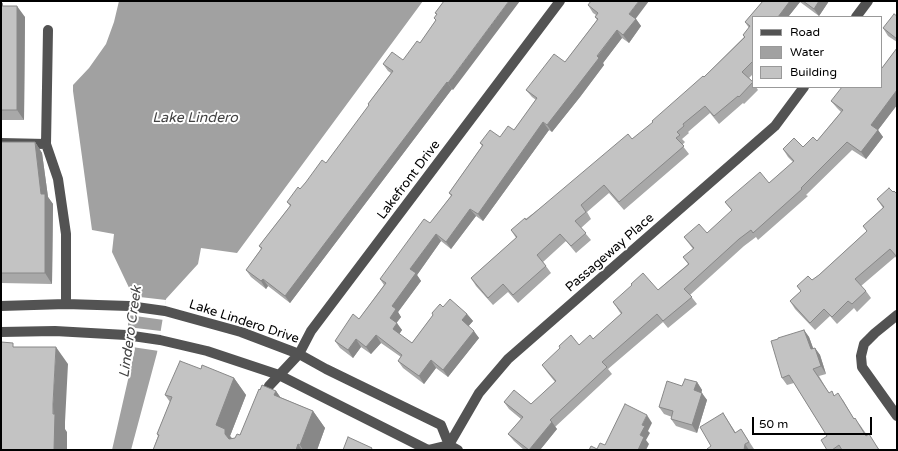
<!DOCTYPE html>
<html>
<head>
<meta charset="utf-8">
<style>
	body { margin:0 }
	#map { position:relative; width:898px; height:451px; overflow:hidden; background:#fff; font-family:"Varela Round",sans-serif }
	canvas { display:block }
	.frame { position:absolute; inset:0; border:2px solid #000; pointer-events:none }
	.legend { position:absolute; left:752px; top:16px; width:130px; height:72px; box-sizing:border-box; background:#fff; border:1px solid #999; margin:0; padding:5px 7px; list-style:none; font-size:12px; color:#000 }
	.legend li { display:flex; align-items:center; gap:8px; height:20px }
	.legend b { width:20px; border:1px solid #999 }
	.scale { position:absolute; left:752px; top:417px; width:120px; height:18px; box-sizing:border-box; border:2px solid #000; border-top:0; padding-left:5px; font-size:12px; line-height:14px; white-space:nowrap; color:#000; -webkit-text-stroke:3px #fff; paint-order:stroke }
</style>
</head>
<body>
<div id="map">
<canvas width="898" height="451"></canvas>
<div class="frame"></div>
<ul class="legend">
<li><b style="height:5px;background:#535353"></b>Road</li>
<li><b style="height:11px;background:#a1a1a1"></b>Water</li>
<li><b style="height:11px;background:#c3c3c3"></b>Building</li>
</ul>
<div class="scale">50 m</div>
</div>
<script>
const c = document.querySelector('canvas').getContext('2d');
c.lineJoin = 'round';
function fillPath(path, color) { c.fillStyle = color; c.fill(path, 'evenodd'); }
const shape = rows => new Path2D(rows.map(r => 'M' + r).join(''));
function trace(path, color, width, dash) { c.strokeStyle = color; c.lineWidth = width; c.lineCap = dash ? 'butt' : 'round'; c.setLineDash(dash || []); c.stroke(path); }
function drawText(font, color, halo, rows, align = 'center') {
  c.font = font + ' "Varela Round",sans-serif'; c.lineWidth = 4; c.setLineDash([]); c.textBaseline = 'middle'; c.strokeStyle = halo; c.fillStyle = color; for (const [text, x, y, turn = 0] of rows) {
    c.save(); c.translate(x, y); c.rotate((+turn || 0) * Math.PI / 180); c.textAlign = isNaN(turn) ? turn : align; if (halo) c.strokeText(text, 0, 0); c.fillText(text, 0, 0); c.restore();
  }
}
const water = shape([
	[119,1,423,1,237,253,201,248,198,264,166,299,157,353,131,450,112,450,135,349,128,325,132,294,112,252,114,234,92,230,73,91,73,85,89,68,106,44,114,22]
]);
const pier = shape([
	[131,296,166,300,164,320,128,315],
	[127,327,161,331,159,351,132,347]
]);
const minor = shape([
	[856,17,868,1],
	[48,30,46,144,58,179,66,234,66,304],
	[1,143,46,144],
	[1,306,66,304,129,306,165,311,241,332,299,354,326,369,441,425,449,445,458,450],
	[897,315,875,333,864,344,861,356,862,367,897,416],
	[1,332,55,331,126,335,160,340,207,351,279,375,428,450,449,445],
	[263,400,269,386,299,354,311,331,560,1],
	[446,450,479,393,508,359,775,126,804,87]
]);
const wall = shape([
	[1,1,3,4,3,6,25,17,24,120,1,120],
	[444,1,453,90,452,89,290,303,268,286,266,289,251,277,246,270,261,249,259,246,290,206,287,202,326,163,369,106,368,104,391,73,388,71,383,64,403,60,420,43,436,20,434,18,437,15,435,13],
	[763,1,829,1,819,16,800,2,788,17,753,17,753,74,749,78,753,82,753,87,756,87,758,90,744,104,743,103,719,124,710,113,688,132,689,133,682,139,685,142,682,145,689,154,624,210,609,193,587,212,591,219,581,228,591,240,576,253,566,241,543,262,551,273,518,303,508,292,493,305,476,286,471,278,516,238,511,230,632,139,653,123,704,77,744,37,743,35,749,28,745,22],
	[588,5,636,19,641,26,629,43,622,38,603,63,604,65,580,97,552,132,549,130,483,221,476,216,451,249,441,241,417,275,421,281,398,312,401,317,396,323,402,330,399,334,412,343,433,315,432,313,443,307,467,314,473,321,468,326,479,338,448,377,436,368,424,384,403,368,398,361,401,357,381,343,371,354,361,347,353,358,340,348,335,341,359,319,384,285,380,279,430,223,451,196,449,193,482,146,480,143,500,137,514,130,536,100,532,97,526,90,565,62,597,20,595,17,596,15,593,13],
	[897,16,897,42,888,36,883,28],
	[897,48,897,105,878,130,883,137,866,159,852,150,806,195,808,196,758,240,756,237,744,246,690,295,697,304,668,328,663,322,608,369,612,374,555,427,557,429,540,450,524,450,514,441,508,434,521,419,509,409,504,402,531,404,555,382,547,372,542,365,579,345,593,339,621,314,613,302,658,290,688,264,683,257,693,249,684,237,707,233,732,211,725,202,769,183,793,162,788,157,783,149,803,147,817,141,841,112,837,108,831,101,882,68],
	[1,142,35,142,42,153,48,197,53,204,52,284,1,283],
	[893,192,896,193,897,192,897,258,895,257,861,286,866,291,871,298,857,312,854,308,837,324,830,316,815,330,795,309,790,301,801,291,797,286,812,280,819,275,867,231,863,226,883,208,877,199],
	[804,330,809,337,813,348,815,348,820,355,826,374,819,376,829,393,843,400,854,419,860,425,867,435,880,450,827,450,827,436,794,383,787,385,782,378],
	[201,369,234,378,246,395,230,436,232,438,235,438,240,435,260,390,276,391,280,397,313,411,325,428,317,450,153,450,158,436,157,434,170,402,165,395],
	[697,382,702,390,701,393,707,400,697,433,676,426,671,419,672,417,664,414,659,407,682,386],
	[723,413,736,433,741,429,754,449,753,450,708,450,711,446]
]);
const shadedWall = shape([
	[1,1,3,4,3,16,1,13],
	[509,1,520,1,453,90,448,83],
	[639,1,649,1,634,21,629,14],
	[790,1,799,1,800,2,788,17,778,17],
	[819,1,829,1,819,16,814,9],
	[17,6,25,17,24,120,17,110],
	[636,19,641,26,629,43,623,35],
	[617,30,622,38,603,63,604,65,580,97,552,132,547,125],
	[447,82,452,89,290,303,285,296],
	[897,90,897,105,878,130,883,137,866,159,861,152,871,125],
	[543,122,549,130,483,221,478,214],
	[35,142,42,153,48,197,53,204,52,284,45,273,41,194],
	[470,209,476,216,451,249,446,242],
	[436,234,441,241,417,275,421,281,398,312,401,317,395,325,390,318,392,306,410,269],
	[263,279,268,286,266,289,261,281],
	[467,314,473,321,467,328,462,320],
	[397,323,402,330,398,336,393,329],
	[804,330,809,337,816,356,811,349],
	[474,331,479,338,448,377,443,370],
	[376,335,381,343,371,354,366,347],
	[356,339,361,347,353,358,348,350],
	[56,347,68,364,65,422,65,429,67,432,67,450,54,450,53,404],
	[815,348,820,355,826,374,821,366],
	[431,360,436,368,424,384,419,376],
	[234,378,246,395,230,436,237,446,237,450,216,425],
	[697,382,702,390,700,398,694,390],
	[276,391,288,408,274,395],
	[702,393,707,400,697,433,692,425],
	[313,411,325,428,317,450,303,450,300,445],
	[647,415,652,423,648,431,650,433,646,440,649,444,646,450,638,450,642,425],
	[552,422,557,429,540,450,529,450],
	[298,444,302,450,296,450],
	[745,444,749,450,744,450]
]);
const building = shape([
	[444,1,509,1,448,83,447,82,285,296,263,279,261,281,246,270,262,248,259,246,291,205,287,202,298,187,300,189,306,182,322,160,326,163,369,105,368,104,393,71,383,64,392,52,403,60,417,41,420,43,436,20,434,18,437,14,435,13,444,1],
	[591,1,639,1,629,14,636,19,623,35,617,30,597,56,599,58,575,89,547,125,543,122,478,214,470,209,446,242,436,234,410,269,416,273,392,306,396,309,390,318,397,323,393,329,412,343,433,315,432,313,440,304,443,307,450,299,467,314,462,320,474,331,443,370,431,360,419,376,398,361,402,355,376,335,366,347,356,339,348,350,335,341,353,314,359,319,386,283,380,279,424,219,430,223,452,195,449,193,483,145,480,143,490,130,500,137,508,126,514,130,537,98,526,90,554,54,565,62,598,19,595,17,598,13,588,5,591,1],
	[763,1,790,1,778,17,753,17,753,61,742,72,753,82,739,97,738,96,714,116,705,106,683,124,684,126,677,132,680,135,676,138,684,146,619,202,604,185,581,205,586,212,575,221,586,233,571,246,560,234,537,255,546,266,513,295,503,284,488,298,471,278,517,237,511,230,525,218,526,220,628,134,632,139,653,122,652,121,694,84,703,76,704,77,745,37,743,35,750,26,745,22,763,1],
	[803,1,819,1,814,9,803,1],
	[1,6,17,6,17,110,1,110,1,6],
	[894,14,897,16,897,39,883,28,894,14],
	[897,48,897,90,871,125,878,130,861,152,847,142,801,188,802,189,753,233,751,230,739,239,684,289,692,297,663,321,657,314,602,362,607,367,550,420,552,422,529,450,508,434,523,417,504,402,514,390,531,404,556,381,542,365,560,348,559,346,571,335,579,345,590,335,593,339,622,313,613,302,632,285,631,284,643,273,658,290,689,264,683,257,694,248,684,237,699,224,707,233,732,210,725,202,760,172,769,183,794,161,783,149,794,138,803,147,813,137,817,141,843,110,831,101,842,87,881,87,881,67,882,68,897,48],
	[1,142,35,142,41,194,45,194,45,273,1,273,1,142],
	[889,188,893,192,894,191,896,193,897,192,897,257,890,249,855,279,866,291,852,304,848,301,832,317,824,309,810,323,790,301,801,291,797,286,808,276,812,280,819,275,867,231,863,226,884,207,877,199,889,188],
	[804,330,811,349,815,348,821,366,813,369,829,393,832,391,834,396,838,393,854,419,855,418,866,436,869,434,879,450,842,450,839,445,832,450,827,450,821,440,827,436,789,375,782,378,771,341,778,339,778,338,804,330],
	[1,342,13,343,13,347,56,347,53,404,53,414,55,414,54,450,1,450,1,342],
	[180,361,201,369,202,365,234,378,216,425,225,429,225,434,229,439,235,438,237,434,240,435,259,389,260,390,262,385,276,391,274,395,313,411,300,445,298,444,296,450,153,450,159,435,157,434,172,397,165,395,180,361],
	[685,379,697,382,694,390,702,393,692,425,671,419,673,411,659,407,667,381,682,386,685,379],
	[625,404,647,415,642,425,645,426,640,435,644,437,638,450,589,450,591,446,597,449,600,443,605,445,625,404],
	[723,413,735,433,741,429,749,442,745,444,744,450,708,450,707,449,711,446,700,427,723,413],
	[348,437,372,448,371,450,343,450,348,437]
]);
const streetNames = [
	["Lakefront Drive",409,180,-53],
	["Passageway Place",610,253,-41],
	["Lake Lindero Drive",244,322,18]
];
const waterNames = [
	["Lake Lindero",195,118],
	["Lindero Creek",131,332,-82]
];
fillPath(water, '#a1a1a1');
fillPath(pier, '#fff');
trace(minor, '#535353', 10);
fillPath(wall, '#a8a8a8');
fillPath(shadedWall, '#888');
fillPath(building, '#c3c3c3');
trace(building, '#888', 1);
drawText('13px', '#000', '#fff', streetNames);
drawText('italic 14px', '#424242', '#fff', waterNames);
</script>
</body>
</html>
